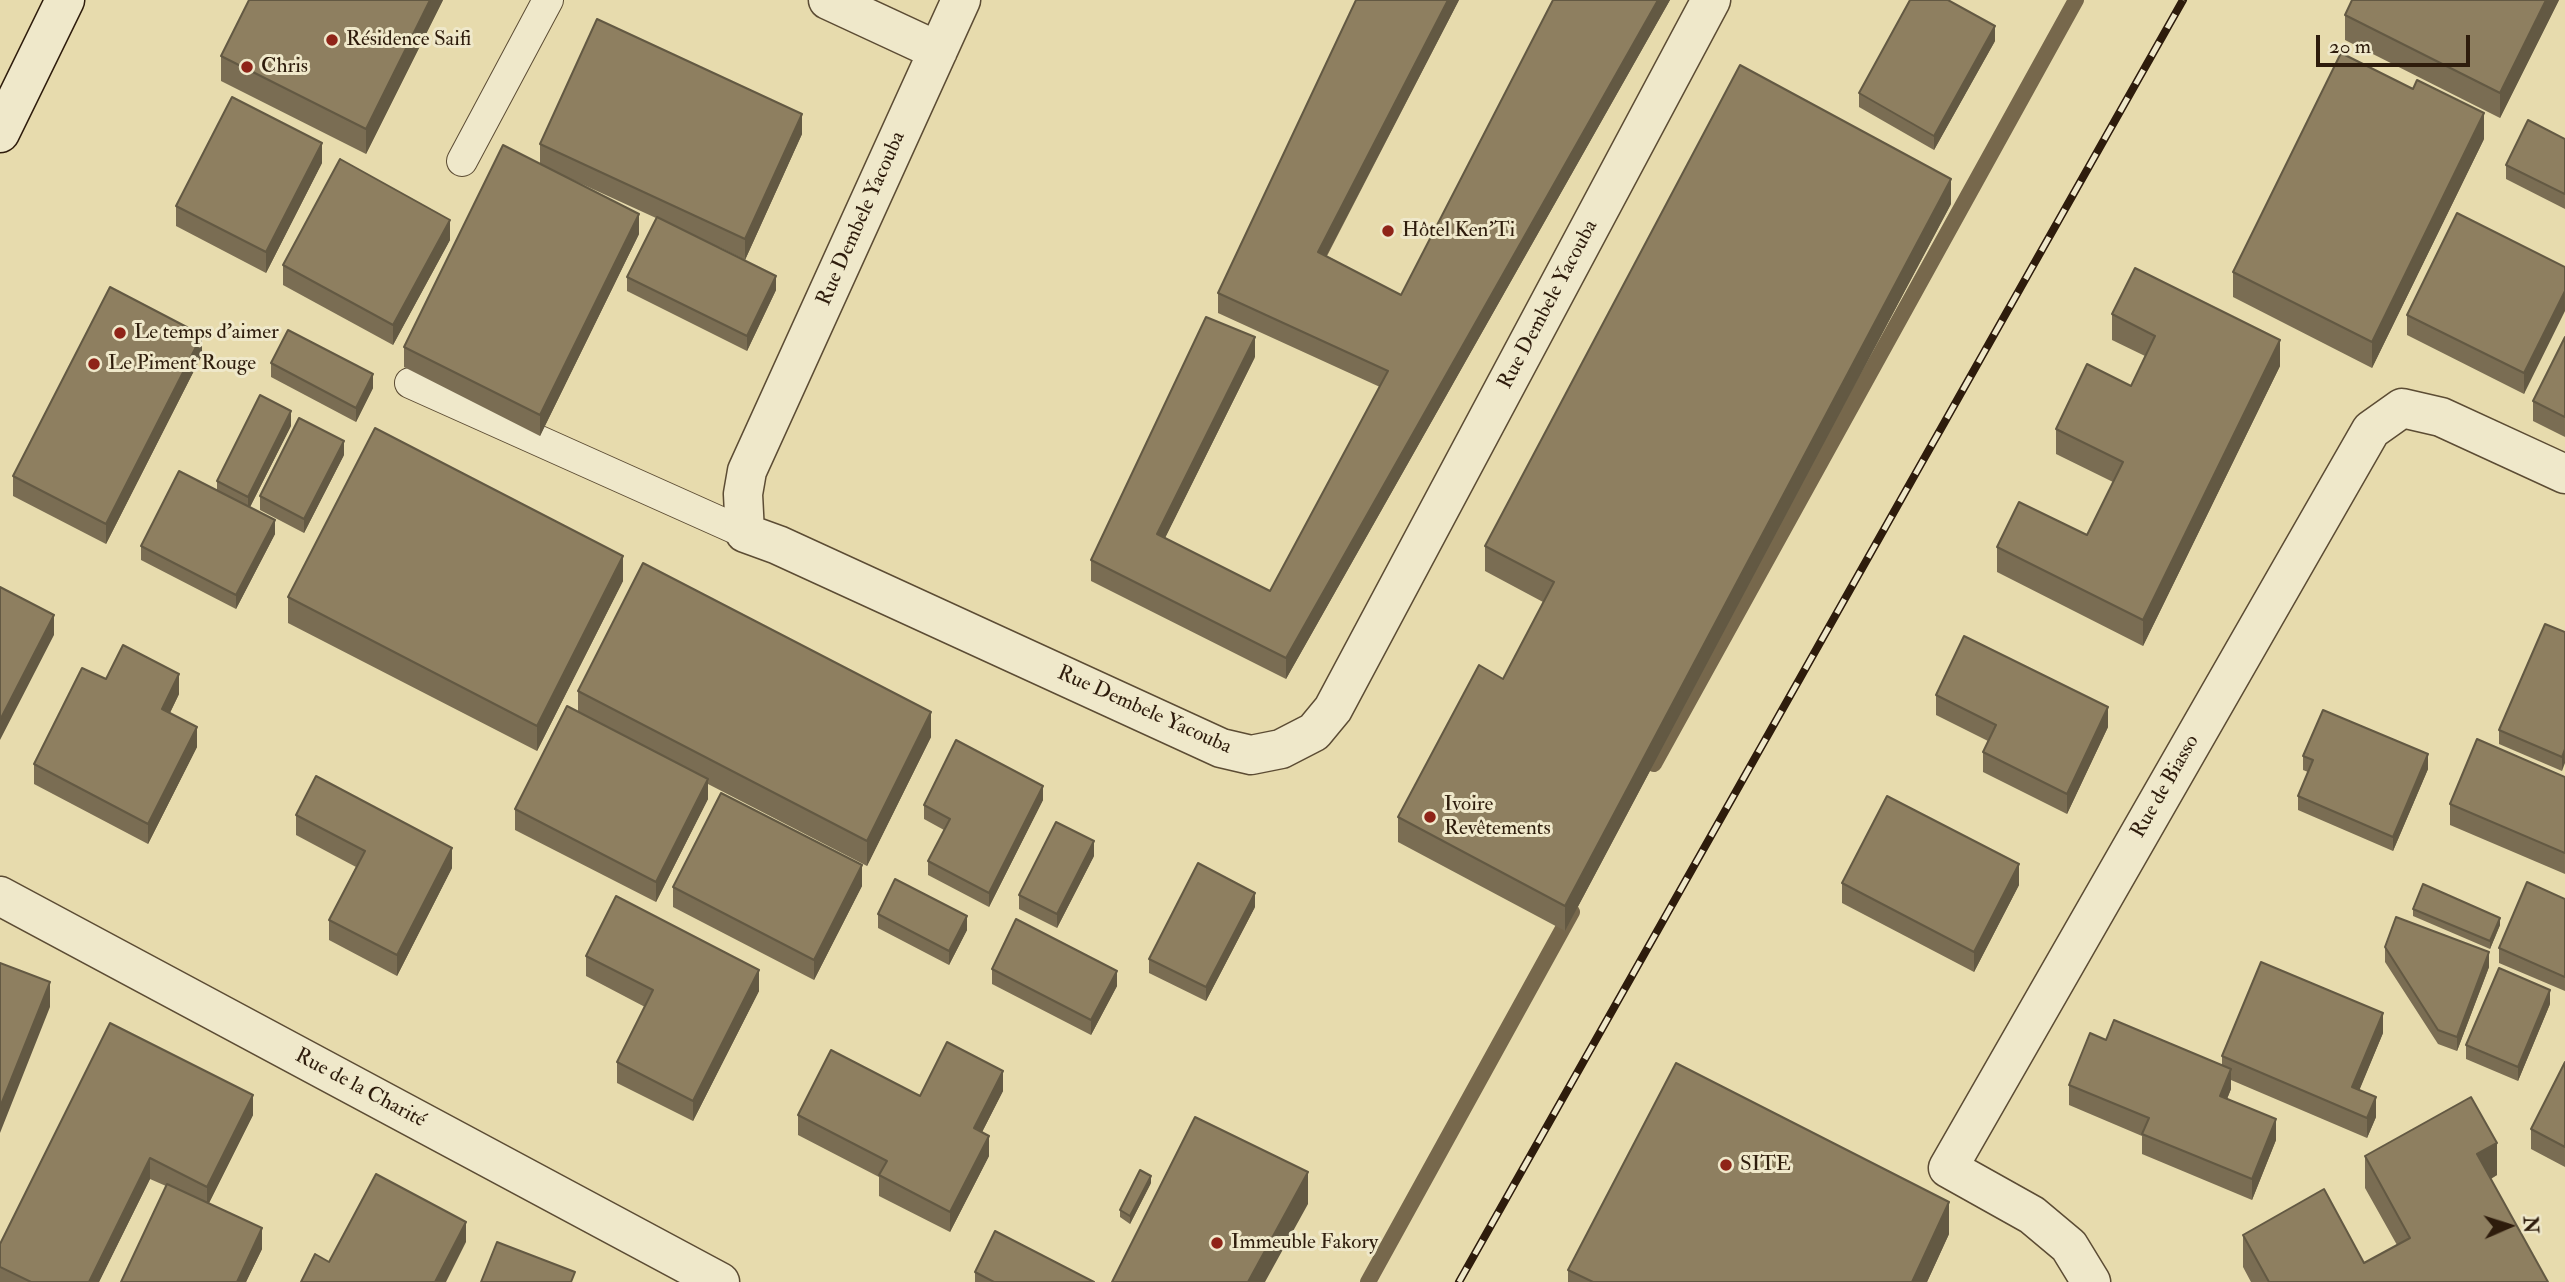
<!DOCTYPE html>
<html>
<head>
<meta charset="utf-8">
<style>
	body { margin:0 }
	#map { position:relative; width:2565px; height:1282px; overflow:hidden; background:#e7dbad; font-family:"IM FELL Double Pica",serif }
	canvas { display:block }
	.north { position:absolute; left:2474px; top:1191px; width:70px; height:70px; -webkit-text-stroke:5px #efe8ca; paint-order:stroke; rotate:87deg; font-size:19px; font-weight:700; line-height:28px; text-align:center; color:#2e1c0c }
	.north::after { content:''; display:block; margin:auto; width:24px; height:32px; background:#2e1c0c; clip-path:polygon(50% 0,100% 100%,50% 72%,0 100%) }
	.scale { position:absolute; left:2316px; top:35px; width:154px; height:32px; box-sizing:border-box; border:4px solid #2e1c0c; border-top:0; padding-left:9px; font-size:21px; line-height:24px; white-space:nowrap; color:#2e1c0c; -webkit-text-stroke:5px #efe8ca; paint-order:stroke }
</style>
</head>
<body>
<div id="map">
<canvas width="2565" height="1282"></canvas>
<div class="north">N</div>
<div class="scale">20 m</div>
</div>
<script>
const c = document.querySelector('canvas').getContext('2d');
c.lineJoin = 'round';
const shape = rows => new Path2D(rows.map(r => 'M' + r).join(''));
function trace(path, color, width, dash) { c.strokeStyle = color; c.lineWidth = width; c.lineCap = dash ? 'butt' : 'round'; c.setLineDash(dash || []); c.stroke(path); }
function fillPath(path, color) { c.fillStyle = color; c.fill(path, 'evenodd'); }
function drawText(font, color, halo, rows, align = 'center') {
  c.font = font + ' "IM FELL Double Pica",serif'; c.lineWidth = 6; c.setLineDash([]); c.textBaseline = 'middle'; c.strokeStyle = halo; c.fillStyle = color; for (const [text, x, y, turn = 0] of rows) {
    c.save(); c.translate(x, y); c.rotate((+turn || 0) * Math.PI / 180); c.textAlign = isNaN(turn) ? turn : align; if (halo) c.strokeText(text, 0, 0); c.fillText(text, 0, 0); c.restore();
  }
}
const stream = shape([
	[1654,764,2076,0],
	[1368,1282,1572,912]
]);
const lane = shape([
	[462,161,548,0],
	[410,383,745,533]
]);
const street = shape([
	[828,0,938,51],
	[961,0,747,471,743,494,745,533,778,545,1221,748,1251,755,1281,749,1314,732,1333,709,1711,0],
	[0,896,720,1282],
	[2091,1282,2069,1246,2032,1215,1948,1168,2371,430,2402,408,2441,417,2565,474]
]);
const secondary = shape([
	[0,133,65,0]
]);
const rail = shape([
	[1459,1282,2183,0]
]);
const wall = shape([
	[443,0,366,154,221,81,221,56],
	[1356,0,1459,0,1327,256,1401,295,1553,0,1670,0,1286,679,1091,581,1091,560,1255,357,1165,538,1270,591,1380,387,1218,313,1218,293],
	[2559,0,2500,118,2345,40,2345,15],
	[1995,41,1934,150,1859,107,1859,93],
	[802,134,745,260,719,247,776,290,747,351,627,291,627,277,656,218,549,169,639,234,540,436,404,367,404,347,540,164,540,144],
	[2484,139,2372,368,2233,297,2233,272],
	[2565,139,2565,209,2506,179,2506,165],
	[322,163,266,273,176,226,176,206],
	[1951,204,1565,931,1398,842,1398,817,1503,679,1543,602,1485,571,1485,546],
	[450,240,393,345,283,285,283,265],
	[2565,267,2524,394,2407,335,2407,315],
	[2112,314,2280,366,2143,646,1997,572,1997,547,2087,535,2113,482,2056,454,2056,429,2131,386,2145,356,2112,340],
	[2565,337,2565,437,2533,421,2533,401],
	[202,355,106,544,13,496,13,476],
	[271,363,373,388,356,422,271,377],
	[291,426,250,507,275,534,236,609,141,560,141,546,217,490,217,481],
	[344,455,304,533,260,510,260,496],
	[623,581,537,751,288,623,288,597],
	[2565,632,2562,771,2499,744,2499,730],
	[106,679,179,694,170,713,197,747,148,844,34,784,34,764],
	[578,691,931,737,867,866,708,784,708,799,656,902,515,830,515,809,578,712],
	[1936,695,2108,727,2067,814,1983,772,1983,752,1988,741,1936,715],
	[2303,756,2428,769,2393,851,2298,810,2298,796,2308,772,2303,770],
	[2565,777,2565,874,2450,825,2450,804],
	[1043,800,989,907,928,875,928,861,944,830,924,819,924,805],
	[296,815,452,868,397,976,329,940,329,920,356,867,296,835],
	[1094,856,1057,928,1019,909,1019,895],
	[1842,883,2019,885,1974,972,1842,903],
	[862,886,814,980,673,907,673,887],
	[2565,899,2565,991,2499,963,2499,948],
	[1255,907,1206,1001,1149,973,1149,959],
	[2413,909,2500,925,2490,949,2413,916],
	[878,914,967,930,949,965,878,928],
	[2385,947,2489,967,2457,1051,2438,1044,2385,962],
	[586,956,759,991,693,1121,617,1083,617,1062,645,1007,586,976],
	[992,969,1117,986,1091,1035,992,984],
	[2550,1004,2518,1081,2466,1059,2466,1045],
	[110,1023,253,1115,209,1203,262,1249,246,1282,121,1282,166,1186,150,1179,99,1282,0,1282,0,1244],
	[2383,1033,2359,1090,2376,1117,2367,1138,2231,1080,2231,1089,2227,1099,2276,1140,2252,1200,2142,1154,2142,1136,2069,1105,2069,1085,2106,1040,2222,1065,2222,1056],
	[2565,1062,2565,1167,2531,1149,2531,1129],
	[1003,1091,982,1132,989,1156,950,1232,879,1196,879,1177,798,1135,798,1115,920,1096],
	[2365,1156,2497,1175,2491,1179,2548,1282,2251,1282,2243,1267,2243,1235,2364,1263,2397,1245,2365,1188],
	[1151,1183,1130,1224,1120,1217,1120,1210],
	[1949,1234,1927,1282,1568,1282,1568,1270],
	[975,1272,1094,1282,975,1282]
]);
const shadedWall = shape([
	[430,0,443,0,366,154,366,129],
	[1448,0,1459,0,1318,272,1318,252],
	[1658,0,1670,0,1286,679,1286,658],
	[2546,0,2559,0,2500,118,2500,93],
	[1995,26,1995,41,1934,150,1934,136],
	[2484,113,2484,139,2372,368,2372,342],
	[802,114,802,134,745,260,745,239],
	[322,143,322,163,266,273,266,252],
	[1951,179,1951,204,1565,931,1565,906],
	[639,214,639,234,540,436,540,415],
	[450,220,450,240,393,345,393,325],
	[776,276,776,290,747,351,747,336],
	[2565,291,2565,311,2524,394,2524,373],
	[202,335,202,355,106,544,106,524],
	[1255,337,1255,357,1157,554,1157,534],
	[2280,340,2280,366,2143,646,2143,620],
	[373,374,373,388,356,422,356,408],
	[291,411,291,426,248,511,248,497],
	[344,441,344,455,304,533,304,519],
	[275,520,275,534,236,609,236,595],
	[623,556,623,581,537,751,537,726],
	[54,615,54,635,0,740,0,720],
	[179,674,179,694,162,729,162,709],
	[2108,707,2108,727,2067,814,2067,794],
	[931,712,931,737,867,866,867,841],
	[197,727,197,747,148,844,148,824],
	[2565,749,2565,763,2562,771,2562,757],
	[2428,754,2428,769,2393,851,2393,837],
	[708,779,708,799,656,902,656,882],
	[1043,786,1043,800,989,907,989,893],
	[1094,841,1094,856,1057,928,1057,914],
	[452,848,452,868,397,976,397,955],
	[2019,864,2019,885,1974,972,1974,952],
	[862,865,862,886,814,980,814,960],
	[1255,893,1255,907,1206,1001,1206,987],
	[967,916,967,930,949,965,949,951],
	[2500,918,2500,925,2490,949,2490,941],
	[2489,952,2489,967,2457,1051,2457,1037],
	[759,970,759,991,693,1121,693,1101],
	[1117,971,1117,986,1091,1035,1091,1020],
	[50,982,50,1007,0,1133,0,1107],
	[2550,990,2550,1004,2518,1081,2518,1067],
	[2383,1013,2383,1033,2352,1108,2352,1087],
	[2231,1069,2231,1089,2220,1116,2220,1096],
	[1003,1071,1003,1091,974,1148,974,1128],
	[253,1095,253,1115,207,1207,207,1187],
	[2376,1097,2376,1117,2367,1138,2367,1118],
	[2276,1119,2276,1140,2252,1200,2252,1179],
	[989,1136,989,1156,950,1232,950,1212],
	[2497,1143,2497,1175,2477,1186,2477,1154],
	[150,1158,150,1179,99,1282,89,1282],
	[1308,1172,1308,1204,1265,1282,1248,1282],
	[1151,1176,1151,1183,1130,1224,1130,1216],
	[1949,1202,1949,1234,1927,1282,1912,1282],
	[466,1222,466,1242,446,1282,435,1282],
	[262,1228,262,1249,246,1282,237,1282]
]);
const building = shape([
	[249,0,430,0,366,129,221,56,249,0],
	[1356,0,1448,0,1318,252,1401,295,1553,0,1658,0,1286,658,1091,560,1206,317,1255,337,1157,534,1270,591,1388,371,1218,293,1356,0],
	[1910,0,1948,0,1995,26,1934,136,1859,93,1910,0],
	[2352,0,2546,0,2500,93,2345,15,2352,0],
	[597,19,802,114,745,239,540,144,597,19],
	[2341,53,2413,89,2417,80,2484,113,2372,342,2233,272,2341,53],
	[1740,65,1951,179,1565,906,1398,817,1479,665,1503,679,1554,582,1485,546,1740,65],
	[232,97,322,143,266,252,176,206,232,97],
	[2528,120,2565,139,2565,194,2506,165,2528,120],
	[503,145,639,214,540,415,404,347,503,145],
	[340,159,450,220,393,325,283,265,340,159],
	[2457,213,2565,267,2565,291,2524,373,2407,315,2457,213],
	[657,217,776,276,747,336,627,277,657,217],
	[2135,268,2280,340,2143,620,1997,547,2019,502,2087,535,2123,462,2056,429,2087,364,2131,386,2155,336,2112,314,2135,268],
	[110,287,202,335,106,524,13,476,110,287],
	[288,330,373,374,356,408,271,363,288,330],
	[2565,337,2565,417,2533,401,2565,337],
	[260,395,291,411,248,497,217,481,260,395],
	[299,418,344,441,304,519,260,496,299,418],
	[375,428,623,556,537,726,288,597,375,428],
	[179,471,275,520,236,595,141,546,179,471],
	[643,563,931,712,867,841,578,691,643,563],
	[0,587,54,615,0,720,0,587],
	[2545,624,2565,632,2565,749,2562,757,2499,730,2545,624],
	[1964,636,2108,707,2067,794,1983,752,1996,725,1936,695,1964,636],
	[123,645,179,674,162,709,197,727,148,824,34,764,82,668,106,679,123,645],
	[567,706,708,779,656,882,515,809,567,706],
	[2323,710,2428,754,2393,837,2298,796,2313,760,2303,756,2323,710],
	[2477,739,2565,777,2565,853,2450,804,2477,739],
	[956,740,1043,786,989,893,928,861,950,819,924,805,956,740],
	[316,776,452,848,397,955,329,920,365,851,296,815,316,776],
	[721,793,862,865,814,960,673,887,721,793],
	[1887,796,2019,864,1974,952,1842,883,1887,796],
	[1056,822,1094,841,1057,914,1019,895,1056,822],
	[1198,863,1255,893,1206,987,1149,959,1198,863],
	[895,879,967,916,949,951,878,914,895,879],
	[2527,882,2565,899,2565,977,2499,948,2527,882],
	[2423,884,2500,918,2490,941,2413,909,2423,884],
	[616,896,759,970,693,1101,617,1062,653,990,586,956,616,896],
	[2396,917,2489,952,2457,1037,2438,1030,2385,947,2396,917],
	[1016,919,1117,971,1091,1020,992,969,1016,919],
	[2261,962,2383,1013,2352,1087,2376,1097,2367,1118,2222,1056,2261,962],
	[0,963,50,982,0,1107,0,963],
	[2499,968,2550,990,2518,1067,2466,1045,2499,968],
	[2114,1020,2231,1069,2220,1096,2276,1119,2252,1179,2142,1134,2149,1118,2069,1085,2090,1033,2106,1040,2114,1020],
	[110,1023,253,1095,207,1187,150,1158,89,1282,31,1282,0,1267,0,1244,110,1023],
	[947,1042,1003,1071,974,1128,989,1136,950,1212,879,1175,887,1161,798,1115,831,1050,920,1096,947,1042],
	[2565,1062,2565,1147,2531,1129,2565,1062],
	[1676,1063,1949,1202,1912,1282,1593,1282,1568,1270,1676,1063],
	[2471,1097,2497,1143,2477,1154,2548,1282,2269,1282,2243,1235,2324,1189,2364,1263,2410,1238,2365,1156,2471,1097],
	[1195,1117,1308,1172,1248,1282,1112,1282,1195,1117],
	[1140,1170,1151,1176,1130,1216,1120,1210,1140,1170],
	[376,1174,466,1222,435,1282,301,1282,315,1254,329,1262,376,1174],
	[167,1184,262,1228,237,1282,121,1282,167,1184],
	[995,1231,1094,1282,994,1282,975,1272,995,1231],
	[497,1242,575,1272,571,1282,481,1282,497,1242]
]);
const markers = [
	[332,40,7,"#8f2418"],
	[247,67,7,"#8f2418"],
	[1388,231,7,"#8f2418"],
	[120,333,7,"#8f2418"],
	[94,364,7,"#8f2418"],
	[1430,817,7,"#8f2418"],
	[1726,1165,7,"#8f2418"],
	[1217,1243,7,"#8f2418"]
];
const poiNames = [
	["Résidence Saifi",346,40],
	["Chris",261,67],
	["Hôtel Ken'Ti",1402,231],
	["Le temps d'aimer",134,333],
	["Le Piment Rouge",108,364],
	["Ivoire",1444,805],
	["Revêtements",1444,829],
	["SITE",1740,1165],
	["Immeuble Fakory",1231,1243]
];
const streetNames = [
	["Rue Dembele Yacouba",862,219,-66],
	["Rue Dembele Yacouba",1549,305,-62],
	["Rue Dembele Yacouba",1144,711,24],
	["Rue de Biasso",2166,787,-60],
	["Rue de la Charité",360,1089,28]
];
trace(stream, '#77684c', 16);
trace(lane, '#5c4c34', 32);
trace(street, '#5c4c34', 41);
trace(secondary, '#2e1c0c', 41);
trace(lane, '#efe8ca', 30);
trace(street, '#efe8ca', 38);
trace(secondary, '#efe8ca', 38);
trace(rail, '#2e1c0c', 8);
trace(rail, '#efe8ca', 5, [16]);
fillPath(wall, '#7a6d53');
fillPath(shadedWall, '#635943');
fillPath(building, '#8e7f60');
trace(building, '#635943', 2);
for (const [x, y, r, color] of markers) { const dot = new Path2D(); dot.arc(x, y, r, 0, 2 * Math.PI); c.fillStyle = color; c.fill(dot); trace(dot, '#efe8ca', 2.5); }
drawText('21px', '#2e1c0c', '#efe8ca', poiNames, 'left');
drawText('21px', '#2e1c0c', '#efe8ca', streetNames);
</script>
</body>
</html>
